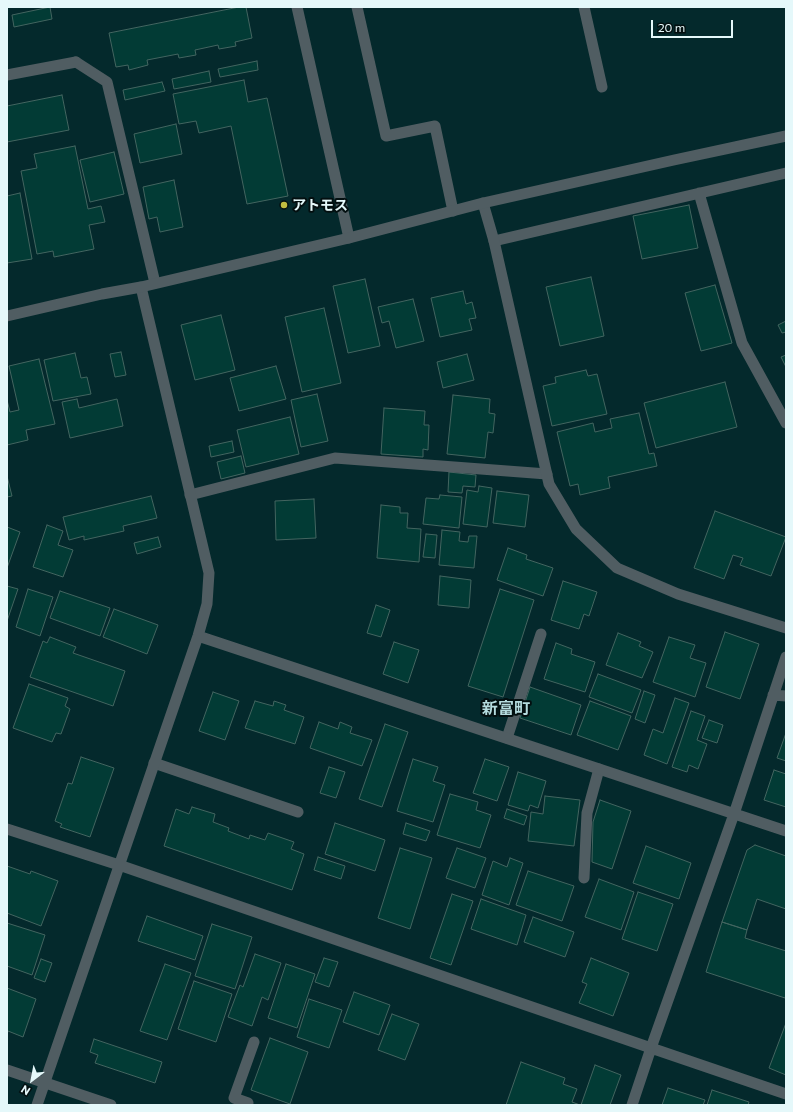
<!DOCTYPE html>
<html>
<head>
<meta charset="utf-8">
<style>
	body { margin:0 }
	#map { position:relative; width:793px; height:1112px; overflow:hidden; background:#04292c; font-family:Commissioner,sans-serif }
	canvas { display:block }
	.frame { position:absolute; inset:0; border:8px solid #e5f8fa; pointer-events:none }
	.north { position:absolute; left:12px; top:1060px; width:40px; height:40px; -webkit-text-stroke:3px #030f10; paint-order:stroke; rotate:212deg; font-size:11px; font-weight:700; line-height:16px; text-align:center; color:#e5f8fa }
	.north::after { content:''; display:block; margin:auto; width:14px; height:18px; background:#e5f8fa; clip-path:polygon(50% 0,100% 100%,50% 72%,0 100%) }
	.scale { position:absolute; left:651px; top:20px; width:82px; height:18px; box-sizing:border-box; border:2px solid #e5f8fa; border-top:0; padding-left:5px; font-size:12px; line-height:14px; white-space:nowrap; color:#e5f8fa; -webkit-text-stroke:3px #030f10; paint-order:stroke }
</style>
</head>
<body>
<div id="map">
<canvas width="793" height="1112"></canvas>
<div class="frame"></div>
<div class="north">N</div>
<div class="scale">20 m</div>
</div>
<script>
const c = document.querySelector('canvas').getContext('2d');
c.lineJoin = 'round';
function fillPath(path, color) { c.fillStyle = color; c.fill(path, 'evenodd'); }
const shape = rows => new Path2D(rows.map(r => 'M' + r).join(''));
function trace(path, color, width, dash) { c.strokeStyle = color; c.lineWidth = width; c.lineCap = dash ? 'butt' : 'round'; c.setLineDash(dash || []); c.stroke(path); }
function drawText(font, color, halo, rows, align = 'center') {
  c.font = font + ' Commissioner,"Noto Sans JP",sans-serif'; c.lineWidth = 4; c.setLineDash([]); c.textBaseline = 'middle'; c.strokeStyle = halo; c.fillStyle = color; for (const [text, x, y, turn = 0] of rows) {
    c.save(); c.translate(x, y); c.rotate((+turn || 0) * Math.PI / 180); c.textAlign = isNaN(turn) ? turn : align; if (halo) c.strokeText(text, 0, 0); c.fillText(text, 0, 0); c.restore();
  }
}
const building = shape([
	[50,7,52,19,14,27,12,15,50,7],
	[239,7,246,7,252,38,235,42,236,46,219,49,218,45,195,50,196,55,179,58,178,54,147,60,148,65,129,70,128,65,116,67,109,33,239,7],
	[257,61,258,70,220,77,218,69,257,61],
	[209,71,211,82,174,89,172,79,209,71],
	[244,80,248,102,267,98,288,196,247,204,231,126,199,133,196,121,179,124,173,94,244,80],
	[162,82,165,91,125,100,123,90,162,82],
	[62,95,69,130,7,142,7,106,62,95],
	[176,124,182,154,140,163,134,134,176,124],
	[75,146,88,209,101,206,105,222,89,225,94,249,54,257,53,251,37,254,21,171,37,168,34,154,75,146],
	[114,152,124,194,90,202,80,160,114,152],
	[174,180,183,227,160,232,157,217,149,219,143,187,174,180],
	[20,193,32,259,7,263,7,196,20,193],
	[689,205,698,248,642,259,633,216,689,205],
	[591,277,604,336,560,346,546,287,591,277],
	[365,279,380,346,348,353,333,286,365,279],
	[715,285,732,343,701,351,685,293,715,285],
	[463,291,466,304,472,302,476,318,469,319,472,330,440,337,431,298,463,291],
	[413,299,424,341,396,348,389,321,382,323,378,307,413,299],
	[324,308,341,383,302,392,285,317,324,308],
	[221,315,235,370,195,380,181,325,221,315],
	[786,321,786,332,782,333,778,325,786,321],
	[121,352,126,375,115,377,110,354,121,352],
	[75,353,81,378,87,377,91,394,53,401,44,360,75,353],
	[467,354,474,380,443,388,437,362,467,354],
	[786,355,786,367,781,357,786,355],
	[39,359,55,424,26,430,28,440,7,445,7,400,10,412,19,410,9,366,39,359],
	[276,366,286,399,239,411,230,378,276,366],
	[586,370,588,376,597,374,607,414,552,426,543,386,556,383,555,377,586,370],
	[725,382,737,427,656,448,644,403,725,382],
	[317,394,328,441,301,447,291,400,317,394],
	[453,395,490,399,489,413,495,414,493,433,488,432,485,458,447,454,453,395],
	[77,399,79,408,117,399,123,426,70,438,62,402,77,399],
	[384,408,425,411,424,425,429,425,428,450,423,449,423,457,381,454,384,408],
	[639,413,649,454,654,453,657,466,608,477,610,488,580,495,578,484,570,486,557,432,593,423,595,432,612,428,610,419,639,413],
	[290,417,299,454,246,467,237,430,290,417],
	[232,441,234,452,211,457,209,446,232,441],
	[241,456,245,473,221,479,217,462,241,456],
	[449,472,476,475,475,487,463,486,462,493,448,492,449,472],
	[7,476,12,496,7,497,7,476],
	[479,486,492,488,487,527,463,524,467,490,478,492,479,486],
	[497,491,529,495,525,527,493,523,497,491],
	[440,495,462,497,459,528,423,524,426,498,439,499,440,495],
	[151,496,157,518,123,526,124,531,84,540,84,536,69,540,63,517,151,496],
	[314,499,316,538,276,540,275,501,314,499],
	[381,505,400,507,400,513,408,513,407,528,421,529,419,562,377,558,381,505],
	[715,511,786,537,771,576,740,565,743,558,733,555,724,579,694,568,715,511],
	[47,525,63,531,58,545,73,550,63,577,33,567,47,525],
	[7,527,20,532,7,568,7,527],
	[442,530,460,532,459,541,468,542,469,536,477,536,474,568,439,565,442,530],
	[426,534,437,535,435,558,423,557,426,534],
	[158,537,161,547,137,554,134,543,158,537],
	[508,548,527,555,526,559,553,568,543,596,497,580,508,548],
	[440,576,471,580,469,608,438,605,440,576],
	[563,581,597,592,589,616,584,614,579,629,551,620,563,581],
	[7,586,18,589,7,621,7,586],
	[28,589,53,597,40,636,16,627,28,589],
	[500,589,534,600,503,697,468,686,500,589],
	[60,591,110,608,100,636,50,618,60,591],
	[376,605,390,610,381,637,367,633,376,605],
	[114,609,158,625,147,654,103,637,114,609],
	[725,632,759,644,740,699,706,687,725,632],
	[618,633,641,642,639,646,653,652,642,678,606,665,618,633],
	[50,637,76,647,73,653,125,671,113,706,30,677,43,641,47,643,50,637],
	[669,637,695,645,690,658,706,663,695,697,653,682,669,637],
	[394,642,419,650,408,683,383,674,394,642],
	[556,643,572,649,571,654,595,662,585,692,544,679,556,643],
	[598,674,641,690,632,713,589,697,598,674],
	[29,684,68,698,65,706,70,709,61,734,56,733,52,742,13,728,29,684],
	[530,687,581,705,571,735,520,718,530,687],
	[644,691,655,695,645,723,635,719,644,691],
	[213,692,239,701,225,740,199,731,213,692],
	[675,698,689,703,667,764,644,755,653,729,663,733,675,698],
	[255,701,273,706,274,701,286,705,284,710,304,717,295,744,245,728,255,701],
	[590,701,631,716,618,750,577,735,590,701],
	[691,711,705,716,697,740,707,744,698,769,689,765,687,772,672,767,691,711],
	[709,720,723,725,717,743,702,738,709,720],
	[319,722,338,729,340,722,352,727,350,733,372,740,362,766,310,748,319,722],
	[385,724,408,732,382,807,359,799,385,724],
	[786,733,786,761,777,758,786,733],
	[81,757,114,768,90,837,60,827,62,824,55,821,68,783,72,784,81,757],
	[413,759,438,767,433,781,445,785,433,822,397,811,413,759],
	[485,759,509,767,497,801,473,793,485,759],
	[329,767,345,772,336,798,320,793,329,767],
	[774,770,786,774,786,807,764,800,774,770],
	[518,772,546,781,538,808,530,805,528,811,508,805,518,772],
	[450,794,478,802,476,810,491,815,480,848,437,835,450,794],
	[545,796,580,800,574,846,528,841,531,812,543,814,545,796],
	[600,800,631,811,612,869,592,862,593,822,600,800],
	[192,807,215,814,213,822,229,828,228,831,249,839,250,835,265,840,268,833,294,842,291,849,304,854,292,890,164,846,176,809,189,814,192,807],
	[507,809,527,816,524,825,504,818,507,809],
	[335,823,385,840,375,871,325,854,335,823],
	[406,823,430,831,426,841,403,834,406,823],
	[755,845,786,856,786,909,757,899,747,930,722,922,747,850,755,845],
	[646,846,691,863,679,899,633,883,646,846],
	[400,848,432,858,410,929,378,918,400,848],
	[457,848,486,858,475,888,446,878,457,848],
	[318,857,345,866,341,879,314,870,318,857],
	[510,858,523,863,509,905,482,895,493,861,507,867,510,858],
	[7,866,30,874,31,871,58,881,41,926,7,913,7,866],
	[528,871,574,886,562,921,516,905,528,871],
	[599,879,634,892,621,930,585,917,599,879],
	[638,892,673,904,657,951,622,939,638,892],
	[452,894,473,901,451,965,430,958,452,894],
	[481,899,526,915,517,945,471,929,481,899],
	[147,916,203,936,195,960,138,941,147,916],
	[533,917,574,932,565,957,524,942,533,917],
	[722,922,747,930,745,938,786,951,786,995,785,998,706,972,722,922],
	[7,923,45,935,32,975,7,966,7,923],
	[212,924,252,937,235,989,195,976,212,924],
	[255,954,281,963,268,1000,262,997,252,1026,228,1017,240,985,243,987,255,954],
	[324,958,338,962,329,987,315,982,324,958],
	[591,958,629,973,613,1016,579,1003,587,984,582,982,591,958],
	[41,959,52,963,45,982,34,978,41,959],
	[165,964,191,973,167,1040,140,1031,165,964],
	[286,964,315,974,297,1028,268,1018,286,964],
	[194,981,232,994,216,1042,178,1029,194,981],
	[7,988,36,999,23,1037,8,1031,7,1035,7,988],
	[354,992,390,1005,379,1035,343,1022,354,992],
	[309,999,342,1010,329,1048,297,1037,309,999],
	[392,1014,419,1024,405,1060,378,1050,392,1014],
	[786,1023,786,1075,769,1068,786,1023],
	[270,1038,308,1052,290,1104,251,1090,270,1038],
	[94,1039,162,1062,155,1083,95,1063,98,1055,90,1052,94,1039],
	[521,1062,565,1078,563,1084,577,1089,572,1102,580,1105,506,1105,521,1062],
	[595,1065,621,1075,610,1105,581,1105,595,1065],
	[668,1088,705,1100,703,1105,662,1105,668,1088],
	[712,1090,749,1102,748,1105,707,1105,712,1090]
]);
const service = shape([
	[357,7,386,136,435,126,453,211],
	[584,7,602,87],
	[76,62,107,82,155,283],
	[699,193,742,343,786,423],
	[494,241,786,173],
	[190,495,335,458,547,474],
	[507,738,541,634],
	[154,763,298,812],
	[584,878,587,813,599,769],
	[247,1105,248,1103,234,1098,254,1042]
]);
const minor = shape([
	[297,7,349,238],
	[7,75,76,62],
	[483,203,494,241,549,484,576,529,617,568,678,594,786,628],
	[198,636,786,831],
	[773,695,786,696],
	[7,829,119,865,651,1048,786,1094],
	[7,1070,111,1105],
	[37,1105,198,636,207,604,209,573,141,287],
	[632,1105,651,1048,734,814,786,657]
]);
const tertiary = shape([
	[7,316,102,294,141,287,349,238,483,203,674,160,786,136]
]);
const markers = [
	[284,205,4,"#c1bd40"]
];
const poiNames = [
	["アトモス",292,205]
];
const quarterNames = [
	["新富町",506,709]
];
fillPath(building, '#023b35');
trace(building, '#436560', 1);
trace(service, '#505d62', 11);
trace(minor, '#505d62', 11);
trace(tertiary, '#505d62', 11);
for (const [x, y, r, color] of markers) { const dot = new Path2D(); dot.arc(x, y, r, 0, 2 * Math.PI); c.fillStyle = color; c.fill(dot); trace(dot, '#030f10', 1.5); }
drawText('bold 14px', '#e5f8fa', '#030f10', poiNames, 'left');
drawText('bold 16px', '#b5dbde', '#030f10', quarterNames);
</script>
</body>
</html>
